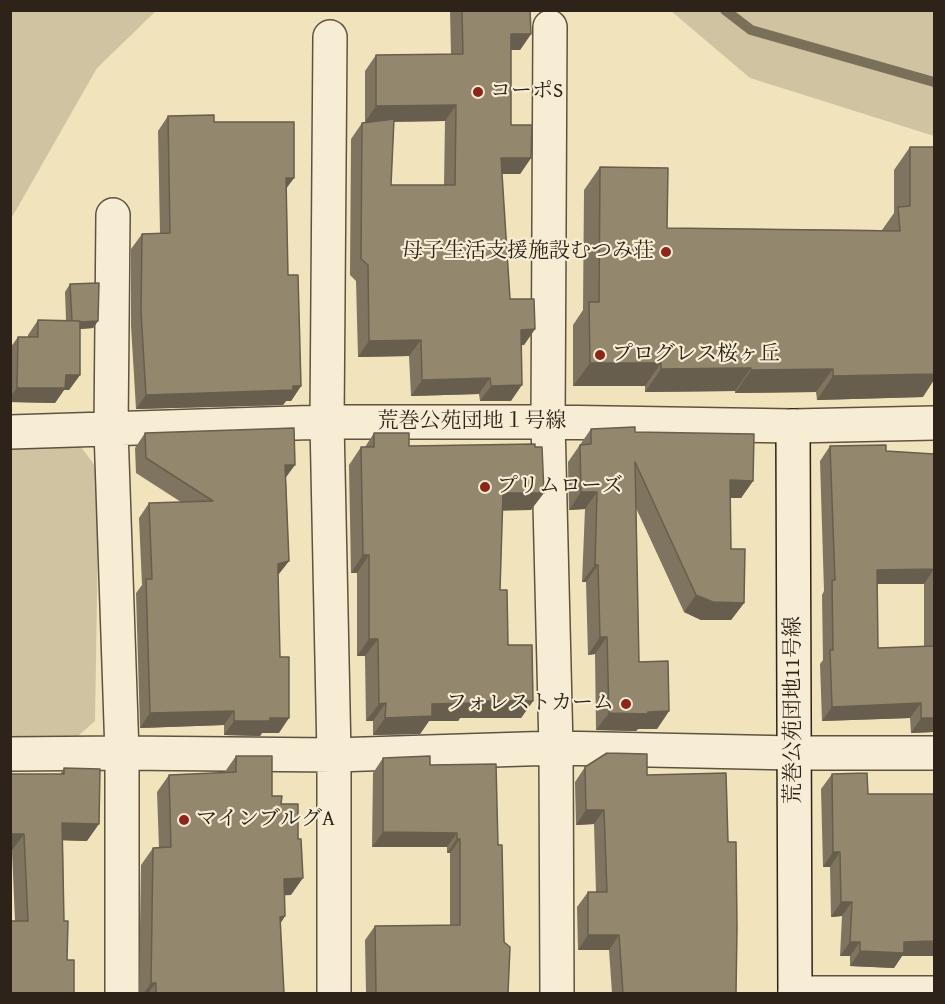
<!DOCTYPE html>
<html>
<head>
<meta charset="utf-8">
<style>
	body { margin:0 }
	#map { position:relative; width:945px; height:1004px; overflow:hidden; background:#f1e4bd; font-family:"Gentium Book Plus",serif }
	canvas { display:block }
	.frame { position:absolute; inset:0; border:12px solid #2d2318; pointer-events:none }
</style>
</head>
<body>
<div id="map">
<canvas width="945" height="1004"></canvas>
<div class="frame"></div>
</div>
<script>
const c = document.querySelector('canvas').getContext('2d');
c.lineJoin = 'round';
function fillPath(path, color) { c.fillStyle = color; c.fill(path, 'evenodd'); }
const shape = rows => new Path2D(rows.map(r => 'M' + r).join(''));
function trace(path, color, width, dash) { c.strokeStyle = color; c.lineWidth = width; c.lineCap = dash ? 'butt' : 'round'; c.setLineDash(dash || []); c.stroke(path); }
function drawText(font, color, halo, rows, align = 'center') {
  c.font = font + ' "Gentium Book Plus","Noto Serif JP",serif'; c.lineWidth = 4.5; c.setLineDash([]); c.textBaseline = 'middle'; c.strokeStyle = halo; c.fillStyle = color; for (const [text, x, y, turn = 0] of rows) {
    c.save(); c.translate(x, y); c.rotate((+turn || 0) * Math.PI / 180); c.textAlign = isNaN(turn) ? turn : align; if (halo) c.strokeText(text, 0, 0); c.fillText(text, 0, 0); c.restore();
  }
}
const green = shape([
	[11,10,156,11,97,68,11,219],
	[671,11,934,11,934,136,750,78],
	[78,443,99,471,95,721,77,737,11,740,10,446]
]);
const stream = shape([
	[725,10,751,30,934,82]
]);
const street = shape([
	[550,27,548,422,556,748,557,994],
	[330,37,327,422,334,755,334,994],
	[113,215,111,430,122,753,122,994],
	[10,432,327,422,548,422,793,426,934,423],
	[10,754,122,753,334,755,556,748,794,753,934,753],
	[795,993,934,993]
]);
const secondary = shape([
	[793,426,795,994]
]);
const wall = shape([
	[450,10,530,10,531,34,520,50,511,50,511,125,531,158,520,174,502,174,510,299,535,329,524,345,521,345,511,401,480,401,479,394,411,396,409,356,358,357,356,281,350,275,351,139,362,123,365,122,365,71,376,55,451,55],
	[445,121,444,185,391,185,394,122],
	[168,116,214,122,294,178,286,189,288,275,301,386,291,401,286,401,283,405,136,409,131,326,131,249,142,234,160,233,158,131],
	[910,147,923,397,817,400,816,392,735,393,735,391,645,392,645,386,573,386,573,325,583,310,584,190,600,167,667,228,882,230,894,213,894,170],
	[70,284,98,321,93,328,80,329,80,375,69,390,64,390,55,403,10,402,10,348,18,337,28,337,28,335,38,320,66,320,65,292],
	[591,429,635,432,753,481,741,498,731,498,731,549,744,603,731,620,701,620,684,612,636,508,639,662,669,711,657,729,638,729,636,731,596,730,595,654,588,655,586,582,582,582,585,509,569,510,568,462],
	[145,433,286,478,289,561,278,575,279,733,262,733,260,736,224,735,224,725,140,728,136,593,142,585,139,518,149,503,181,502,136,473,135,448],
	[374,433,409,446,531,510,502,510,500,590,508,645,533,701,521,718,460,718,458,721,429,721,420,734,373,735,373,721,366,721,365,656,357,656,357,573,351,573,349,465,361,447,365,447],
	[830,446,886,451,934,454,934,732,911,733,910,718,822,721,820,664,823,660,822,595,824,591,820,461],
	[877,584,924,584,924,646,878,648],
	[236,756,272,796,281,804,291,895,285,895,285,916,280,924,284,993,139,993,141,865,153,848,159,848,157,792,169,775,224,773],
	[383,758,430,765,498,845,508,993,366,993,365,940,375,926,450,925,450,853,447,853,447,847,372,847,373,773],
	[585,767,647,775,728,842,736,993,612,993,609,950,578,950,577,907,588,892,596,892,594,824,576,825,575,782],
	[64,768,87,841,63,840,64,921,67,960,15,921,12,851],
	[832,774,868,794,902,956,894,968,850,966,850,956,840,956,842,916,831,917,830,867,823,867,821,789]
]);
const shadedWall = shape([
	[511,34,531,34,520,50,500,50],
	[456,105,445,121,365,122,376,106],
	[501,158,531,158,520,174,490,174],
	[286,178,294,178,283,192],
	[98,321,93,328,67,330,72,322],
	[535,329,524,345,510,346,521,330],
	[421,340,409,356,358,357,369,341],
	[590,363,661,363,645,386,573,386],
	[751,368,735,391,645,392,661,369],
	[833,369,816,392,735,393,751,370],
	[934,374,934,380,923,397,817,400,833,376],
	[66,375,80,375,69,390,64,390,55,403,10,402,10,397,17,388],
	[490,378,479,394,411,396,422,380],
	[522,385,511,401,480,401,491,386],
	[301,386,291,401,286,401,283,405,136,409,146,395],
	[285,465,295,465,284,480],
	[730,480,753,481,741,498,718,498],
	[581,492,597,492,585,509,569,510],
	[503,493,544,493,531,510,491,511],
	[363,555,369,555,357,573,351,573],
	[289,561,278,575,268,578,278,564],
	[595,565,598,565,586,582,582,582],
	[934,569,924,584,866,584,877,570],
	[696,595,744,603,731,620,701,620,684,612],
	[600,637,607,637,595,654,588,655],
	[369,639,378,639,365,656,357,656],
	[470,701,533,701,521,718,460,718,458,721,429,721,420,734,373,735,385,718,432,704],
	[386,703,373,721,366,721,379,704],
	[921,703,910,718,822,721,832,707],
	[234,711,224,725,140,728,150,713],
	[669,711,657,729,638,729,636,731,596,730,609,713],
	[270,718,289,718,279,733,262,733,260,736,224,735,234,721],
	[921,718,934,718,934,732,911,733],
	[586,810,604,810,594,824,576,825],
	[62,823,99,824,87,841,50,840],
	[383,832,457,833,447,847,372,847],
	[10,834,24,834,12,851,10,851],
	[457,839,460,839,450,853,447,853],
	[833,852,840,852,830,867,823,867],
	[303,878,291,895,272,896,284,879],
	[841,902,852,902,842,916,831,917],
	[285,916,274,933,280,917],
	[588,935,619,935,609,950,578,950],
	[934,941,934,956,902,956,894,968,850,966,860,951,904,942],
	[850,942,860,942,850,956,840,956],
	[151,983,156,983,148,993,144,993]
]);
const building = shape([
	[462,10,530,10,531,34,511,34,511,125,532,125,531,158,501,158,510,299,534,299,535,329,521,330,522,385,491,386,490,378,422,380,421,340,369,341,368,265,361,259,362,123,394,119,391,185,455,185,456,105,376,106,376,55,463,54,462,10],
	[214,115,214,122,294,122,294,178,286,178,288,275,298,275,301,386,293,386,293,390,146,395,141,312,142,234,170,233,168,116,214,115],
	[910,147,934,147,934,374,833,376,833,369,751,370,751,368,661,369,661,363,590,363,589,302,599,302,600,167,668,168,667,228,900,231,898,207,910,206,910,147],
	[99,283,98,321,80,322,80,321,72,321,70,284,99,283],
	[38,320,80,321,80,375,66,375,65,388,17,388,18,337,38,337,38,320],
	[635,427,635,432,754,434,753,481,730,480,731,549,745,549,744,603,713,602,696,595,635,462,639,662,668,661,669,711,648,712,648,714,609,713,607,637,600,637,598,565,595,565,597,492,581,492,580,445,591,444,591,429,635,427],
	[294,428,295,465,285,465,289,561,278,564,278,571,280,657,289,657,289,718,270,718,270,721,234,721,234,711,150,713,146,579,152,579,149,503,213,501,146,458,145,433,294,428],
	[374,433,409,433,409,446,535,444,535,447,542,447,544,493,503,493,500,590,507,590,508,645,532,645,533,701,470,701,470,703,432,704,432,716,385,718,386,703,379,704,378,639,369,639,369,555,363,555,361,447,374,447,374,433],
	[886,445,886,451,934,454,934,718,921,718,921,703,832,707,830,650,833,650,832,580,835,580,830,446,886,445],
	[934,569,934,646,878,648,877,570,934,569],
	[607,753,647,754,647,775,726,773,728,842,736,842,737,928,736,993,623,993,619,935,588,935,588,892,607,892,604,810,586,810,585,767,607,753],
	[236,756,272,756,272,796,282,796,281,804,298,804,298,839,301,839,303,878,284,879,285,916,280,917,284,993,156,993,156,983,151,983,153,848,171,847,169,775,236,772,236,756],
	[430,756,430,765,496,764,498,845,502,845,504,942,510,947,508,993,376,993,375,926,460,925,460,839,457,839,457,833,383,832,383,758,430,756],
	[64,768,100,769,99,824,62,823,64,921,68,921,67,960,74,960,74,993,10,993,10,921,28,921,24,834,10,834,10,774,64,774,64,768],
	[867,773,868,794,934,794,934,941,904,942,904,953,860,951,860,942,850,942,852,902,841,902,840,852,833,852,832,774,867,773]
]);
const markers = [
	[478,92,6,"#8f2418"],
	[666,252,6,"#8f2418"],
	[600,355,6,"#8f2418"],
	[485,487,6,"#8f2418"],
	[626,704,6,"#8f2418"],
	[184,820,6,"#8f2418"]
];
const poiNames = [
	["コーポS",490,92],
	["母子生活支援施設むつみ荘",654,252,"right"],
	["プログレス桜ヶ丘",612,355],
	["プリムローズ",497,487],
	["フォレストカーム",614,704,"right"],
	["マインブルグA",196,820]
];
const streetNames = [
	["荒巻公苑団地１号線",472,422],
	["荒巻公苑団地11号線",794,710,-90]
];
fillPath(green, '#d0c3a1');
trace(stream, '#7a6f59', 10);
trace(street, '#5e5341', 36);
trace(secondary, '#2d2318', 36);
trace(street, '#f6edd4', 33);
trace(secondary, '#f6edd4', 33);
fillPath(wall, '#7e745f');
fillPath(shadedWall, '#675e4d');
fillPath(building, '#93876e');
trace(building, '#675e4d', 1.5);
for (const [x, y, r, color] of markers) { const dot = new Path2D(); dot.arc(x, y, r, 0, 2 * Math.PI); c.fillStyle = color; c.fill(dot); trace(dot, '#f6edd4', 2); }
drawText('21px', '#2d2318', '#f6edd4', poiNames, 'left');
drawText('21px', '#2d2318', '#f6edd4', streetNames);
</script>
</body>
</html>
